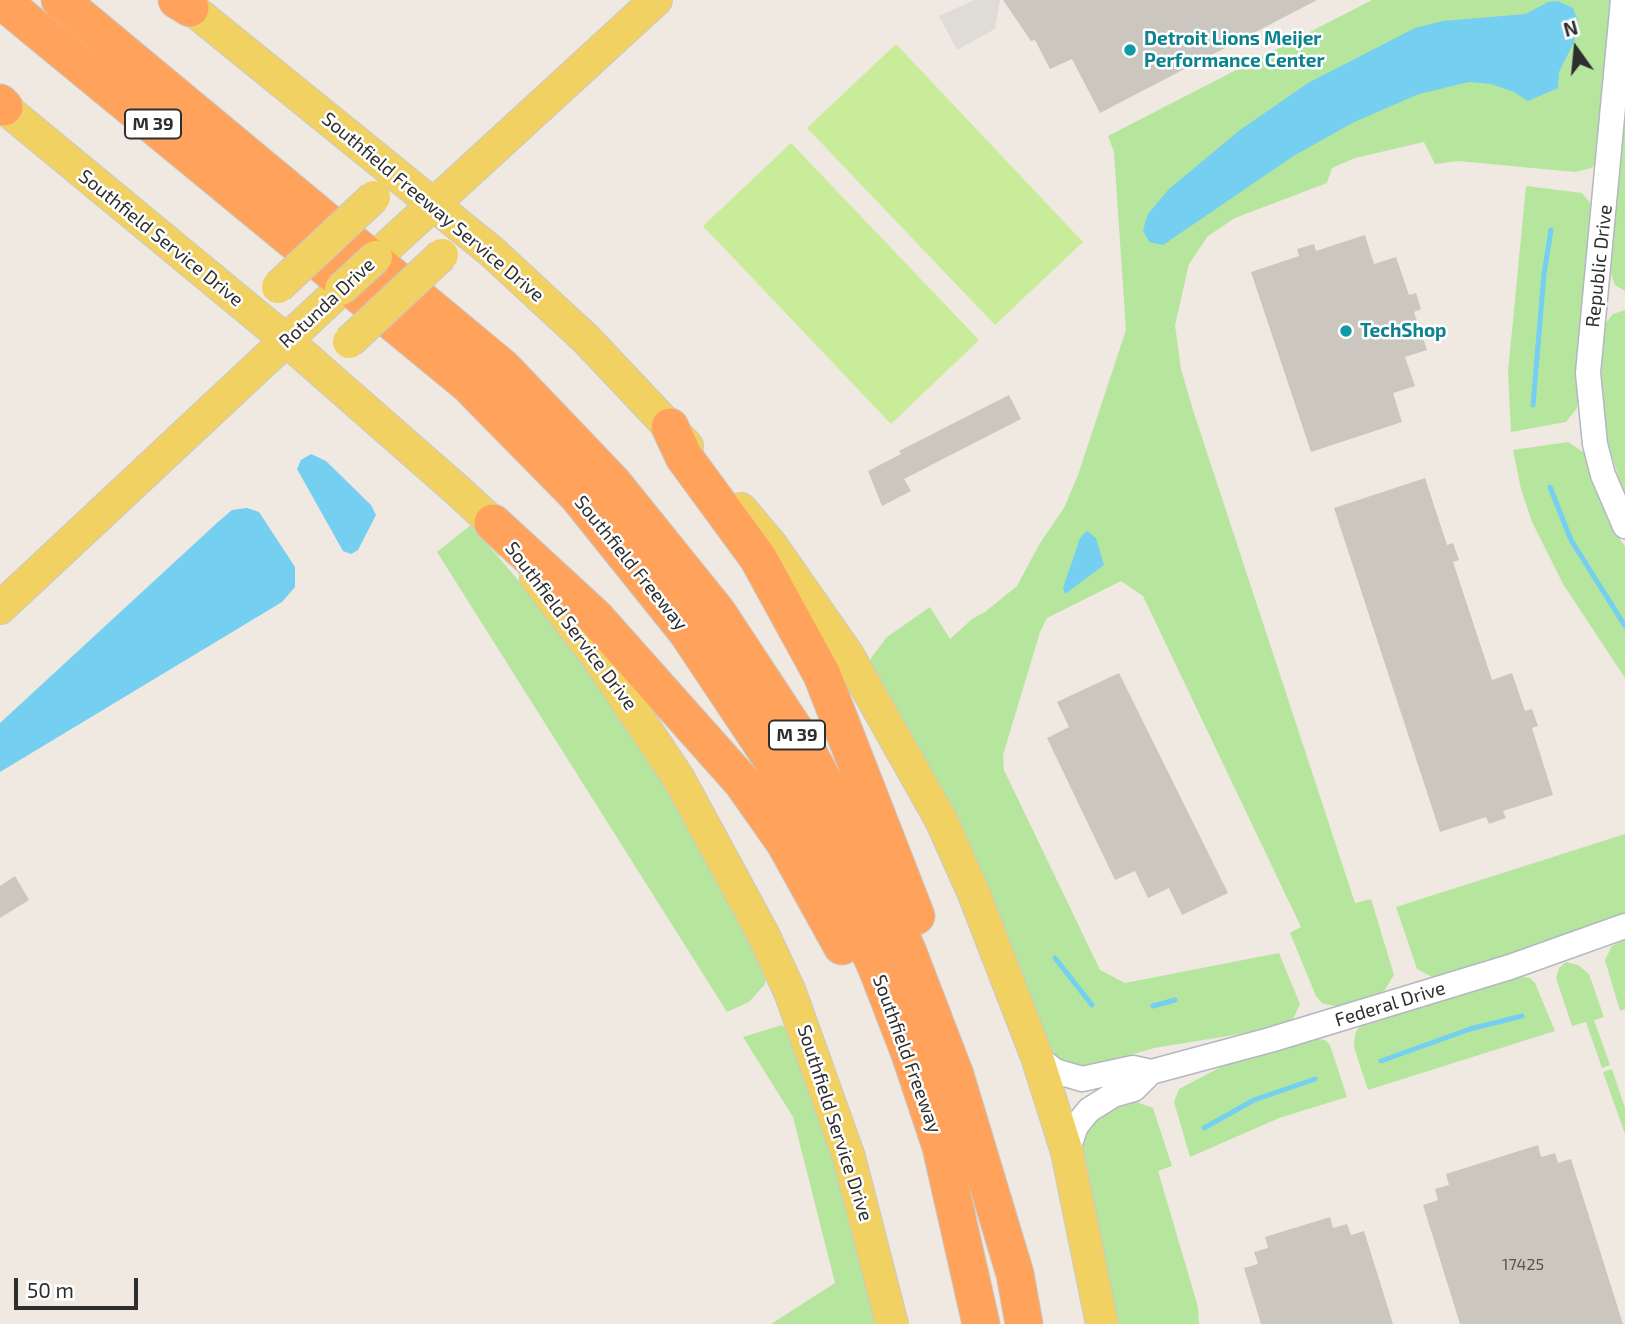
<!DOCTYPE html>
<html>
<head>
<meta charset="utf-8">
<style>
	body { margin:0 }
	#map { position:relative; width:1625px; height:1324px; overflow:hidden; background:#efe9e1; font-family:"Exo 2",sans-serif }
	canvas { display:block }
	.north { position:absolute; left:1541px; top:14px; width:70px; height:70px; -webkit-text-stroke:5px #fff; paint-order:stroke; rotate:345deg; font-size:19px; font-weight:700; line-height:28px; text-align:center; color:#2e2e2e }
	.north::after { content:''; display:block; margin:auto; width:24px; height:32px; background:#2e2e2e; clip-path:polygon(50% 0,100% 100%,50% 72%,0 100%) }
	.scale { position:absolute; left:14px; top:1278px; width:124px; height:32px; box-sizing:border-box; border:4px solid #2e2e2e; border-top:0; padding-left:9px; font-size:21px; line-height:24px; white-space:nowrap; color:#2e2e2e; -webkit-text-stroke:5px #fff; paint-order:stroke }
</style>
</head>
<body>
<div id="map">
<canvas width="1625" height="1324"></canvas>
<div class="north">N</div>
<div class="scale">50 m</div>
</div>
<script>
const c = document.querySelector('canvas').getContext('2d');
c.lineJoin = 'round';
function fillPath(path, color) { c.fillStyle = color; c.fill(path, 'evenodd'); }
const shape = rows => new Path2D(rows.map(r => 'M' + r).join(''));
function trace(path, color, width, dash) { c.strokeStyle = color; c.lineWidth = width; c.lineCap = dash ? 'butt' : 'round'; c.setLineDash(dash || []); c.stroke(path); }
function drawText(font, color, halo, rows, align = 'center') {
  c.font = font + ' "Exo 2",sans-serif'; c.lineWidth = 5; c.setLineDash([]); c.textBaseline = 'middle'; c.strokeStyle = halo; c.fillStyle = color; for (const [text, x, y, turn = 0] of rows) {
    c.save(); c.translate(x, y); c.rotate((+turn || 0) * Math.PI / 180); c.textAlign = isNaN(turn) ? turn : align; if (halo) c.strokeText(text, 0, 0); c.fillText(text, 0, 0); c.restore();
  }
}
const green = shape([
	[1372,0,1613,0,1597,161,1592,168,1575,172,1458,161,1435,164,1424,142,1355,158,1332,168,1327,183,1235,218,1208,236,1189,264,1175,325,1181,369,1192,407,1355,903,1371,899,1394,975,1384,991,1339,1007,1322,1003,1316,996,1290,933,1301,927,1143,596,1121,581,1047,618,1040,632,1003,755,1004,770,1100,970,1125,983,1279,953,1300,1004,1293,1019,1265,1030,1154,1048,1094,1066,1077,1067,1062,1062,1049,1052,871,672,871,658,887,637,930,607,950,639,972,619,985,612,1017,586,1040,543,1064,508,1078,475,1126,330,1114,152,1108,136],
	[1625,113,1625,291,1615,285,1610,271],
	[1526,186,1582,193,1594,208,1577,408,1566,422,1511,432,1508,372],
	[1625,310,1625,497,1609,447,1601,386,1604,325,1613,314],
	[1568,442,1586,454,1614,529,1625,547,1625,678,1563,584,1532,522,1521,489,1513,450],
	[471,525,582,655,664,776,766,968,765,984,749,1002,727,1012,437,552],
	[1625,834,1625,914,1552,942,1434,978,1417,969,1396,907],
	[1625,939,1625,1009,1620,1011,1605,960,1612,946],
	[1566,962,1578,965,1589,974,1604,1017,1594,1020,1610,1065,1602,1068,1586,1022,1572,1026,1556,978,1559,968],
	[1517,976,1530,978,1535,983,1555,1031,1368,1090,1354,1047,1355,1034,1359,1027],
	[782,1025,795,1038,812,1077,882,1324,771,1324,835,1283,793,1117,743,1037],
	[1312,1038,1325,1040,1330,1045,1347,1097,1279,1118,1190,1157,1174,1102,1179,1089,1221,1067],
	[1612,1069,1625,1108,1625,1134,1603,1072],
	[1136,1102,1153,1108,1172,1166,1158,1171,1198,1307,1199,1324,1114,1324,1079,1161,1083,1131,1105,1111]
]);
const pitch = shape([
	[896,44,1083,242,995,325,807,128],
	[791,143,979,340,891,424,703,226]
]);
const plaza = shape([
	[974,0,1000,0,995,29,957,50,939,16]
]);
const water = shape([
	[1558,1,1573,8,1578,21,1574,42,1559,72,1558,88,1528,101,1514,92,1491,84,1469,82,1419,94,1352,123,1292,157,1163,245,1149,242,1143,230,1148,214,1169,189,1240,130,1308,83,1415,28,1443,21,1526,14,1548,2],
	[311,454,326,461,371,505,376,515,358,550,351,554,343,551,297,469,301,460],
	[247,508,259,512,295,567,295,587,282,602,0,772,0,723,218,522,232,510],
	[1087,531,1096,538,1104,565,1065,594,1063,588,1080,538]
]);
const stream = shape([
	[1533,405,1544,274,1551,230],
	[1550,487,1571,540,1625,626],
	[1055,958,1092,1005],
	[1153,1006,1175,1000],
	[1381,1061,1470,1029,1522,1016],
	[1204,1128,1254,1100,1315,1079]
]);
const building = shape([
	[1003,0,1317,0,1100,113,1072,59,1050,69,1035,40,1031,41],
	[1365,235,1374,264,1396,257,1409,295,1416,293,1421,309,1414,312,1427,350,1405,357,1415,386,1393,393,1402,422,1311,452,1251,272,1299,256,1297,249,1314,244,1316,251],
	[1009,395,1021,419,904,479,911,491,882,506,868,471,901,454,899,451],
	[1425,478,1447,545,1453,543,1459,560,1453,562,1492,680,1512,673,1525,711,1532,709,1538,726,1532,728,1553,795,1503,811,1506,818,1489,824,1486,817,1440,832,1334,508],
	[1119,673,1228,893,1182,915,1169,888,1148,898,1135,871,1115,880,1047,738,1069,727,1057,702],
	[15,876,29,900,0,918,0,886],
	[1538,1145,1541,1157,1555,1153,1558,1163,1571,1159,1623,1324,1460,1324,1423,1205,1438,1200,1435,1189,1449,1185,1446,1174],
	[1330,1217,1333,1228,1347,1224,1351,1235,1364,1231,1393,1324,1261,1324,1244,1268,1258,1264,1254,1252,1268,1248,1265,1237]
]);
const minor = shape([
	[1623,0,1588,373,1595,444,1603,475,1625,526],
	[1037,1057,1055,1071,1082,1079,1133,1068,1151,1072,1270,1040,1510,967,1625,926],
	[1067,1152,1076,1126,1089,1110,1113,1095,1134,1089,1151,1072]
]);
const major = shape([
	[181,0,492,252,586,339,687,446],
	[0,104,286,340,456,489,493,523,509,542],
	[376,257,656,0],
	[741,509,772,546,848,655,941,820,974,894,1037,1057,1067,1152,1102,1324],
	[536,578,598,658,679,779,763,934,790,992,849,1157,892,1324],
	[0,608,341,289]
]);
const highway = shape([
	[1,0,469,385,577,495,687,632,771,758,843,891,878,971,910,1054,941,1147,981,1324],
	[60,0,503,368,613,483,717,612,802,741,875,879,907,950,955,1075,1015,1274,1024,1324],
	[177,0,190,8],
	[0,103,4,107],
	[670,427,684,457,758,558,822,675,916,916],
	[493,523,595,617,742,782,785,843,842,946]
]);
const majorBridge = shape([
	[278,287,374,197],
	[341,289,376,257],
	[349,342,442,255]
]);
const markers = [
	[1130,50,7,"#0f9aa8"],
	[1346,331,7,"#0f9aa8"]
];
const numberNames = [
	["17425",1523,1265]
];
const shields = [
	[153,124,56],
	[797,735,56]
];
const shieldNames = [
	["M 39",153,124],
	["M 39",797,735]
];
const cultureNames = [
	["Detroit Lions Meijer",1144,39],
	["Performance Center",1144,61],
	["TechShop",1360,331]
];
const streetNames = [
	["Southfield Freeway Service Drive",433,207,40],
	["Southfield Service Drive",161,238,39],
	["Republic Drive",1599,266,-84],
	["Rotunda Drive",327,303,-43],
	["Southfield Freeway",631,563,51],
	["Southfield Service Drive",571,626,53],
	["Federal Drive",1390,1004,-17],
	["Southfield Freeway",907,1054,70],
	["Southfield Service Drive",835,1123,72]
];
fillPath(green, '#b6e59e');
fillPath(pitch, '#c9ec9a');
fillPath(plaza, '#dfdcd8');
fillPath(water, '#75cff0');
trace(stream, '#75cff0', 5);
fillPath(building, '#cbc7bf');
trace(minor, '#b4b7c1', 27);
trace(major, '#c9c9c9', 34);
trace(highway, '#c9c9c9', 39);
trace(minor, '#fff', 24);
trace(major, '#f2d163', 32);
trace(highway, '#ffa35c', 37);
trace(majorBridge, '#c9c9c9', 34, []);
trace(majorBridge, '#f2d163', 32);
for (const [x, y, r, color] of markers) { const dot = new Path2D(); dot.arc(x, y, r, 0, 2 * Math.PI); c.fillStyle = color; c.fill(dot); trace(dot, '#fff', 2.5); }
drawText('16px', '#555452', null, numberNames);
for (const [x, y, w] of shields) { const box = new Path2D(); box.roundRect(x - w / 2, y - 14.5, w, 29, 5); c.fillStyle = '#fff'; c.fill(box); trace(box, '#2e2e2e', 2); }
drawText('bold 18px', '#2e2e2e', null, shieldNames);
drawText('bold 19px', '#0d838f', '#fff', cultureNames, 'left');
drawText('19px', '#2e2e2e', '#fff', streetNames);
</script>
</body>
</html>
